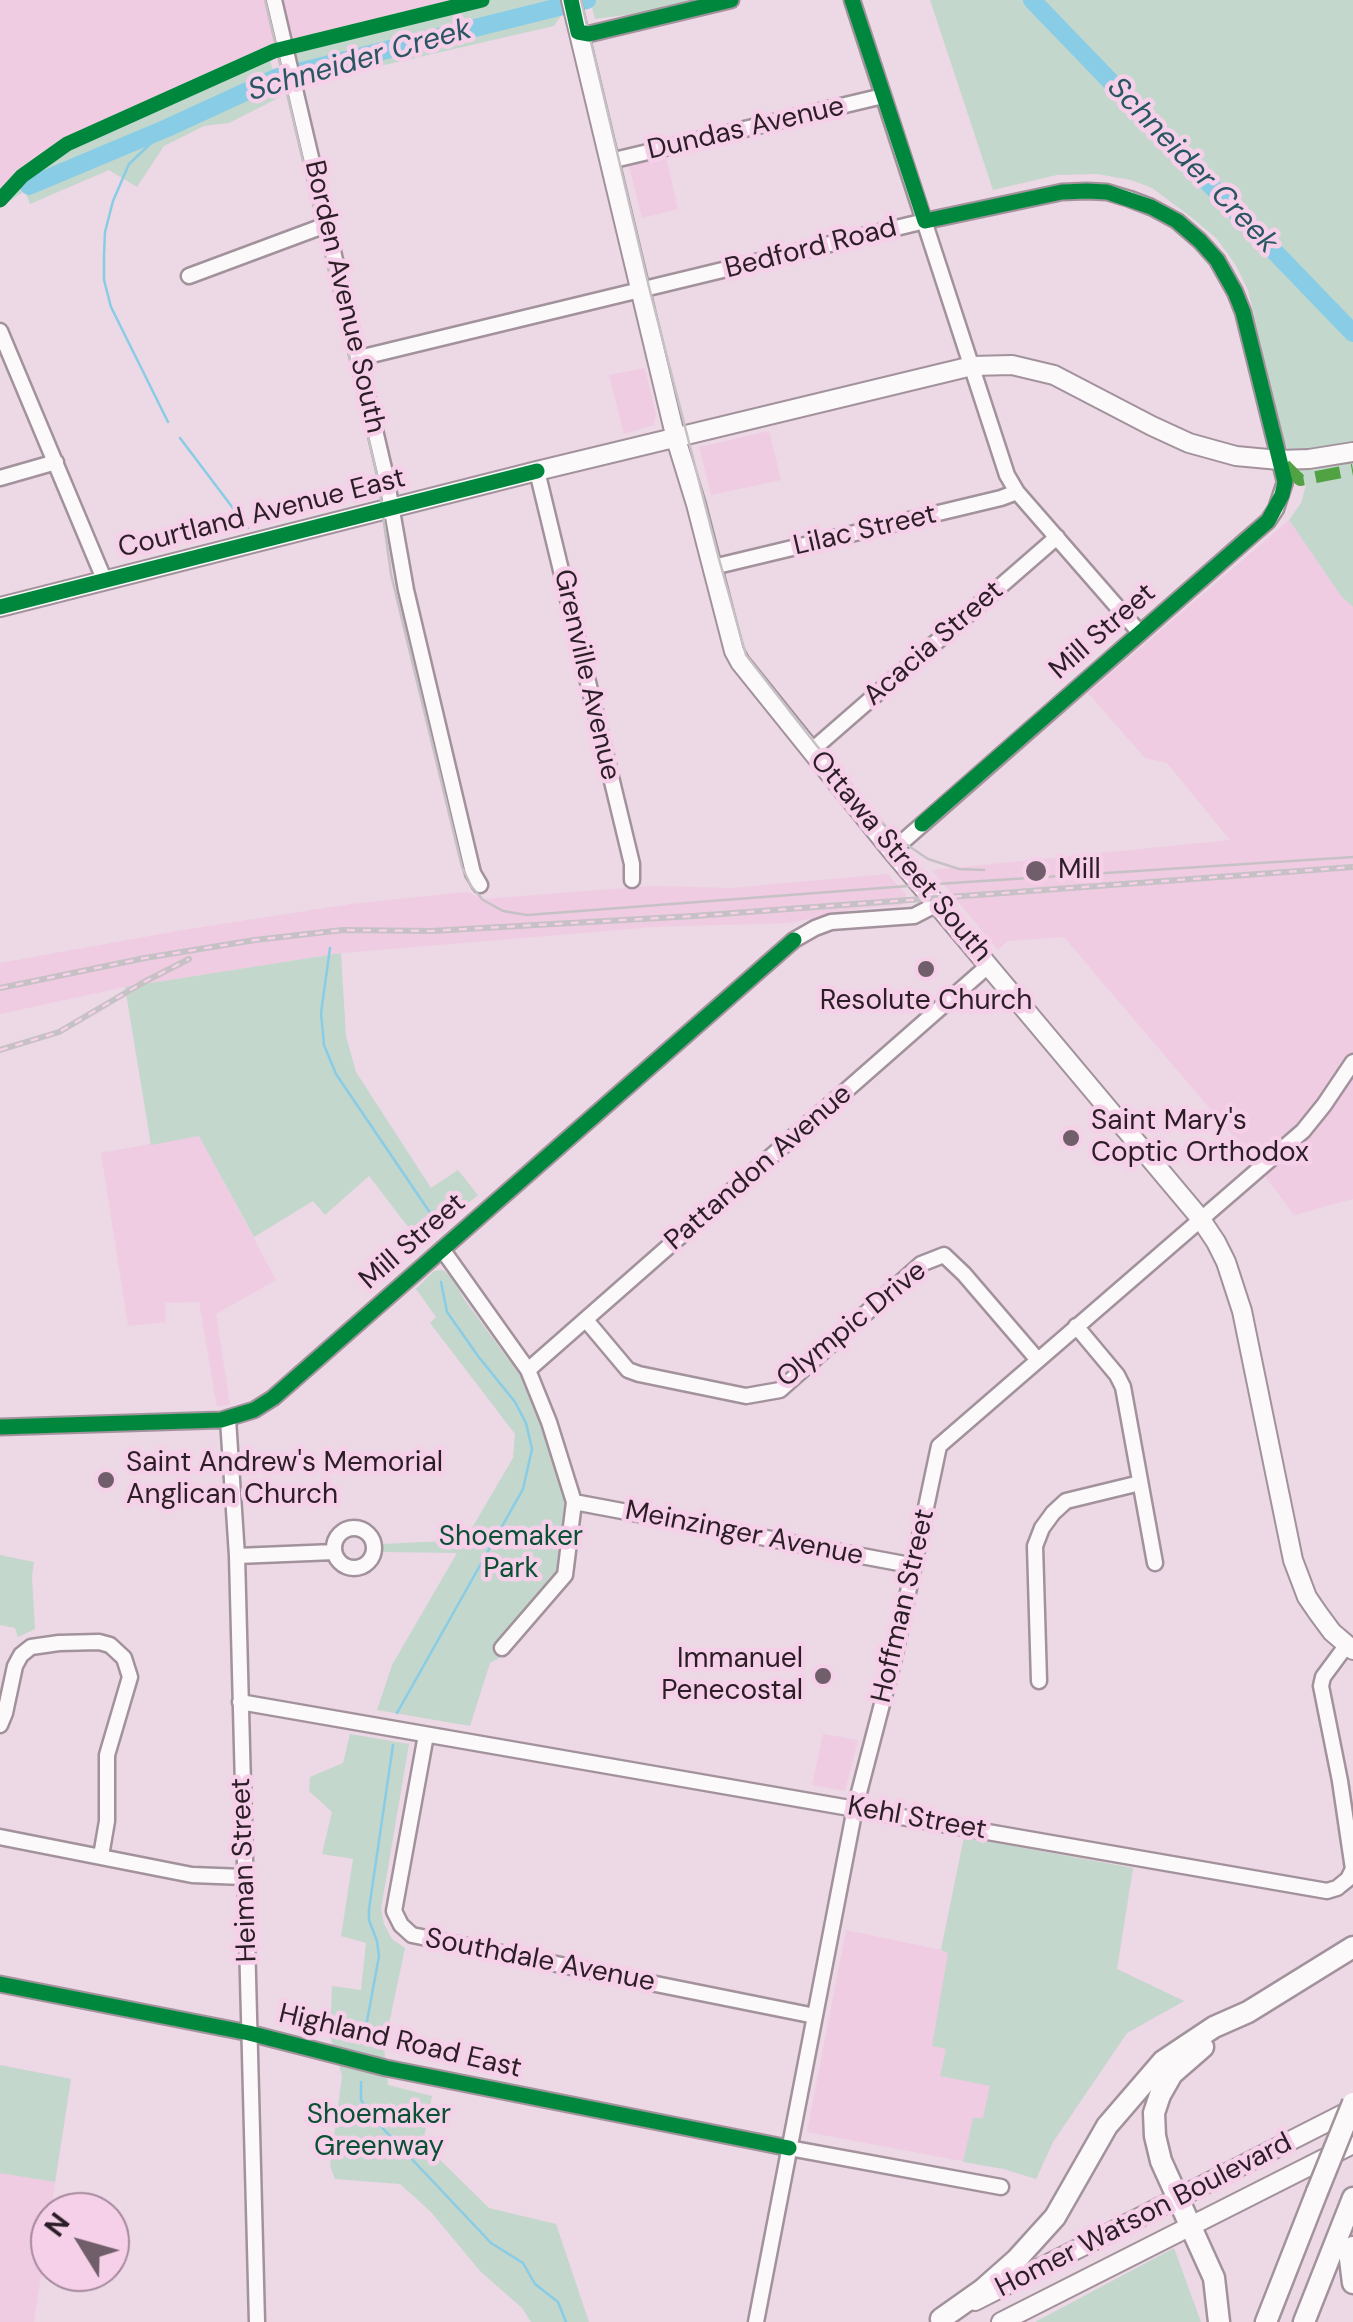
<!DOCTYPE html>
<html>
<head>
<meta charset="utf-8">
<style>
	body { margin:0 }
	#map { position:relative; width:1353px; height:2322px; overflow:hidden; background:#edd8e5; font-family:"DM Sans",sans-serif }
	canvas { display:block }
	.north { position:absolute; left:30px; top:2192px; width:100px; height:100px; box-sizing:border-box; background:#f6cfe8; border:2px solid #a5889b; border-radius:50%; rotate:307deg; font-size:28px; font-weight:700; line-height:40px; text-align:center; color:#2c1e27 }
	.north::after { content:''; display:block; margin:auto; width:35px; height:45px; background:#705f6a; clip-path:polygon(50% 0,100% 100%,50% 72%,0 100%) }
</style>
</head>
<body>
<div id="map">
<canvas width="1353" height="2322"></canvas>
<div class="north">N</div>
</div>
<script>
const c = document.querySelector('canvas').getContext('2d');
c.lineJoin = 'round';
function fillPath(path, color) { c.fillStyle = color; c.fill(path, 'evenodd'); }
const shape = rows => new Path2D(rows.map(r => 'M' + r).join(''));
function trace(path, color, width, dash) { c.strokeStyle = color; c.lineWidth = width; c.lineCap = dash ? 'butt' : 'round'; c.setLineDash(dash || []); c.stroke(path); }
function drawText(font, color, halo, rows, align = 'center') {
  c.font = font + ' "DM Sans",sans-serif'; c.lineWidth = 9; c.setLineDash([]); c.textBaseline = 'middle'; c.strokeStyle = halo; c.fillStyle = color; for (const [text, x, y, turn = 0] of rows) {
    c.save(); c.translate(x, y); c.rotate((+turn || 0) * Math.PI / 180); c.textAlign = isNaN(turn) ? turn : align; if (halo) c.strokeText(text, 0, 0); c.fillText(text, 0, 0); c.restore();
  }
}
const built = shape([
	[0,0,460,0,266,48,56,146,0,191],
	[666,157,678,209,642,218,629,166],
	[645,368,656,414,654,425,624,434,609,375],
	[769,431,781,480,711,495,699,447],
	[1289,520,1341,596,1353,607,1353,1199,1294,1215,1250,1156,1064,937,1007,941,998,950,932,870,1230,840,1167,763,1145,758,1088,693],
	[888,874,906,895,902,905,855,909,789,923,653,927,341,953,125,987,0,1014,0,963,183,930,351,904,466,892,483,899,652,886,730,888],
	[199,1135,276,1280,216,1314,230,1404,217,1407,199,1302,165,1303,166,1322,128,1326,101,1153],
	[823,1734,858,1740,845,1791,812,1785],
	[964,1837,1133,1868,1117,1969,1184,2001,1127,2033,1053,2142,1036,2179,1004,2169,807,2132,846,1930,941,1950],
	[0,2065,71,2079,34,2322,0,2322]
]);
const green = shape([
	[460,0,557,0,561,16,554,26,311,82,300,78,293,40],
	[590,0,701,0,670,9,595,19],
	[930,0,1353,0,1353,607,1341,596,1289,520,1301,503,1306,485,1283,439,1248,290,1235,264,1217,239,1191,217,1152,188,1131,180,1097,174,1057,175,993,190],
	[267,48,280,97,229,123,204,126,164,146,137,187,109,170,30,204,25,191,0,207,0,191,56,146],
	[341,953,346,1036,356,1072,431,1188,458,1170,478,1195,451,1218,447,1215,431,1227,419,1241,369,1176,325,1215,313,1201,254,1237,199,1136,151,1145,125,987],
	[443,1270,453,1279,464,1299,528,1386,549,1433,565,1497,557,1571,500,1643,505,1655,490,1663,470,1726,377,1710,392,1665,457,1553,383,1552,382,1544,465,1540,513,1458,515,1434,430,1323,436,1317,416,1289,434,1271],
	[0,1555,34,1562,32,1576,35,1629,18,1637,15,1628,0,1625],
	[350,1734,409,1744,381,1909,384,1924,392,1939,405,1948,384,2048,388,2085,432,2096,423,2143,489,2208,556,2224,589,2322,531,2322,522,2308,480,2271,431,2212,400,2184,335,2179,330,2166,342,2076,330,2036,332,1986,361,1990,366,1943,341,1936,353,1859,322,1854,332,1812,309,1791,310,1777,343,1763],
	[964,1837,1133,1868,1117,1969,1184,2001,1127,2033,1053,2142,1036,2179,1004,2169,963,2162,973,2118,983,2118,990,2086,940,2076,946,2049,932,2046,948,1953,941,1950],
	[0,2065,71,2079,55,2182,0,2173],
	[1174,2248,1201,2322,1035,2322]
]);
const stream = shape([
	[167,128,129,164,113,201,105,232,104,255,104,280,111,307,168,422],
	[180,438,248,528],
	[330,948,321,1013,324,1045,336,1074,435,1220],
	[397,1713,523,1489,532,1449,526,1423,515,1402,478,1356,447,1312,441,1282],
	[363,2043,379,1956,377,1941,369,1920,369,1909,393,1745],
	[361,2082,361,2100,374,2119,491,2243,523,2263,535,2284,558,2302,566,2322]
]);
const river = shape([
	[1032,0,1353,333],
	[29,186,167,128,278,77,587,0]
]);
const minor = shape([
	[274,0,386,477,406,590,473,873,480,885],
	[852,0,1007,475,1017,492,1140,633],
	[578,32,589,34,731,0],
	[610,161,883,96],
	[189,276,326,225],
	[0,331,104,579],
	[359,358,925,221,1062,192,1087,191,1107,192,1130,199,1151,207,1177,221,1200,241,1217,260,1235,292,1243,312,1285,482,1276,509,1268,521,1245,541,892,851],
	[537,471,632,864,632,880],
	[0,478,56,462],
	[713,567,1001,498,1017,492],
	[811,751,1057,537],
	[442,1249,528,1370,549,1422,574,1502,565,1575,502,1648],
	[586,1320,628,1370,639,1374,746,1396,780,1390,921,1264,944,1255,964,1274,1037,1359],
	[1076,1326,1117,1375,1123,1387,1155,1563],
	[528,1370,989,965],
	[228,1419,237,1556,257,2322],
	[0,1427,221,1420,254,1410,273,1398,794,940,815,928,831,922,914,916,937,904],
	[574,1502,915,1566],
	'334 1548a20 20 0 1 1 40 0a20 20 0 1 1-40 0Z',
	[237,1556,334,1552],
	[1039,1681,1035,1546,1042,1528,1053,1513,1066,1501,1140,1483],
	[240,1702,1327,1891,1337,1888,1348,1879,1353,1869,1340,1781,1321,1686,1323,1677,1346,1646],
	[0,1725,5,1713,15,1666,21,1655,31,1647,59,1643,99,1642,110,1645,124,1658,130,1677,107,1755,107,1821,101,1856],
	[426,1735,394,1911,401,1925,412,1935,815,2016],
	[0,1837,192,1875,244,1877],
	[0,1984,249,2033,386,2068,789,2148,1001,2187],
	[756,2322,855,1808,895,1654,939,1446,1303,1131,1324,1105,1353,1062]
]);
const major = shape([
	[571,0,676,439,696,504,734,651,740,662,892,851,1200,1218,1216,1242,1226,1262,1242,1311,1293,1560,1307,1597,1318,1613,1332,1632,1353,1650],
	[0,607,537,471,972,366,1012,365,1054,375,1152,426,1189,443,1236,456,1279,460,1309,459,1353,452],
	[975,2301,1353,2109],
	[1001,2322,1353,2144]
]);
const highway = shape([
	[1203,2047,1172,2074,1160,2095,1154,2113,1155,2136,1161,2161,1214,2278,1219,2322],
	[1353,2247,1350,2259,1353,2283],
	[941,2319,982,2290,1017,2259,1055,2217,1107,2126,1163,2061,1214,2027,1248,2012,1353,1947],
	[1266,2322,1317,2192],
	[1304,2322,1353,2198]
]);
const tram = shape([
	[265,0,378,479,391,574,462,867,471,886,483,900,503,911,527,915,921,885,1353,857],
	[581,0,649,287,719,559,746,655,817,746,894,836,928,859,959,869,984,870]
]);
const rail = shape([
	[0,988,145,958,255,940,343,930,431,931,694,916,1353,867],
	[0,1050,59,1032,144,982,189,959]
]);
const highwayBridge = shape([
	[1317,2192,1353,2103]
]);
const quiet = shape([
	[1285,465,1300,480,1353,470]
]);
const cycleway = shape([
	[571,0,578,32,589,34,731,0],
	[852,0,925,221,1062,192,1087,191,1107,192,1151,207,1177,221,1200,241,1217,260,1235,292,1243,312,1285,482,1282,495,1268,521,922,824],
	[0,200,22,176,67,144,274,51,482,0],
	[0,607,537,471],
	[0,1427,221,1420,254,1410,273,1398,794,940],
	[0,1984,249,2033,386,2068,789,2148]
]);
const markers = [
	[1036,871,12,"#705f6a"],
	[926,969,10,"#705f6a"],
	[1071,1138,10,"#705f6a"],
	[106,1480,10,"#705f6a"],
	[823,1676,10,"#705f6a"]
];
const streetNames = [
	["Dundas Avenue",746,129,-13],
	["Bedford Road",811,249,-14],
	["Borden Avenue South",344,297,77],
	["Courtland Avenue East",262,514,-14],
	["Lilac Street",865,531,-13],
	["Mill Street",1103,632,-41],
	["Acacia Street",934,644,-41],
	["Grenville Avenue",586,675,77],
	["Ottawa Street South",900,857,50],
	["Pattandon Avenue",759,1168,-41],
	["Mill Street",413,1242,-41],
	["Olympic Drive",852,1325,-39],
	["Meinzinger Avenue",744,1534,11],
	["Hoffman Street",904,1606,-77],
	["Kehl Street",917,1819,10],
	["Heiman Street",245,1870,-92],
	["Southdale Avenue",540,1961,11],
	["Highland Road East",400,2042,13],
	["Homer Watson Boulevard",1144,2216,-27]
];
const poiNames = [
	["Mill",1058,871],
	["Resolute Church",926,1002,"center"],
	["Saint Mary's",1091,1122],
	["Coptic Orthodox",1091,1154],
	["Saint Andrew's Memorial",126,1464],
	["Anglican Church",126,1496],
	["Immanuel",803,1660,"right"],
	["Penecostal",803,1692,"right"]
];
const parkNames = [
	["Shoemaker",511,1538],
	["Park",511,1570],
	["Shoemaker",379,2116],
	["Greenway",379,2148]
];
const waterNames = [
	["Schneider Creek",360,61,-16],
	["Schneider Creek",1192,166,46]
];
fillPath(built, '#efcce2');
fillPath(green, '#c3d7cd');
trace(stream, '#89cce6', 2.5);
trace(river, '#89cce6', 18);
trace(minor, '#a2929c', 19);
trace(major, '#a2929c', 22);
trace(highway, '#a2929c', 25);
trace(minor, '#fcf9fb', 14);
trace(major, '#fcf9fb', 18);
trace(highway, '#fcf9fb', 20);
trace(tram, '#c6c1c4', 2.5);
trace(rail, '#c6c1c4', 6);
trace(rail, '#f6cfe8', 2.5, [8]);
trace(highwayBridge, '#a2929c', 25, []);
trace(highwayBridge, '#fcf9fb', 20);
trace(quiet, '#51a242', 12, [25, 12]);
trace(cycleway, '#00873e', 15);
for (const [x, y, r, color] of markers) { const dot = new Path2D(); dot.arc(x, y, r, 0, 2 * Math.PI); c.fillStyle = color; c.fill(dot); trace(dot, '#f6cfe8', 4); }
drawText('28px', '#2c1e27', '#f6cfe8', streetNames);
drawText('28px', '#2c1e27', '#f6cfe8', poiNames, 'left');
drawText('28px', '#095034', '#f6cfe8', parkNames);
drawText('italic 30px', '#285663', '#f6cfe8', waterNames);
</script>
</body>
</html>
